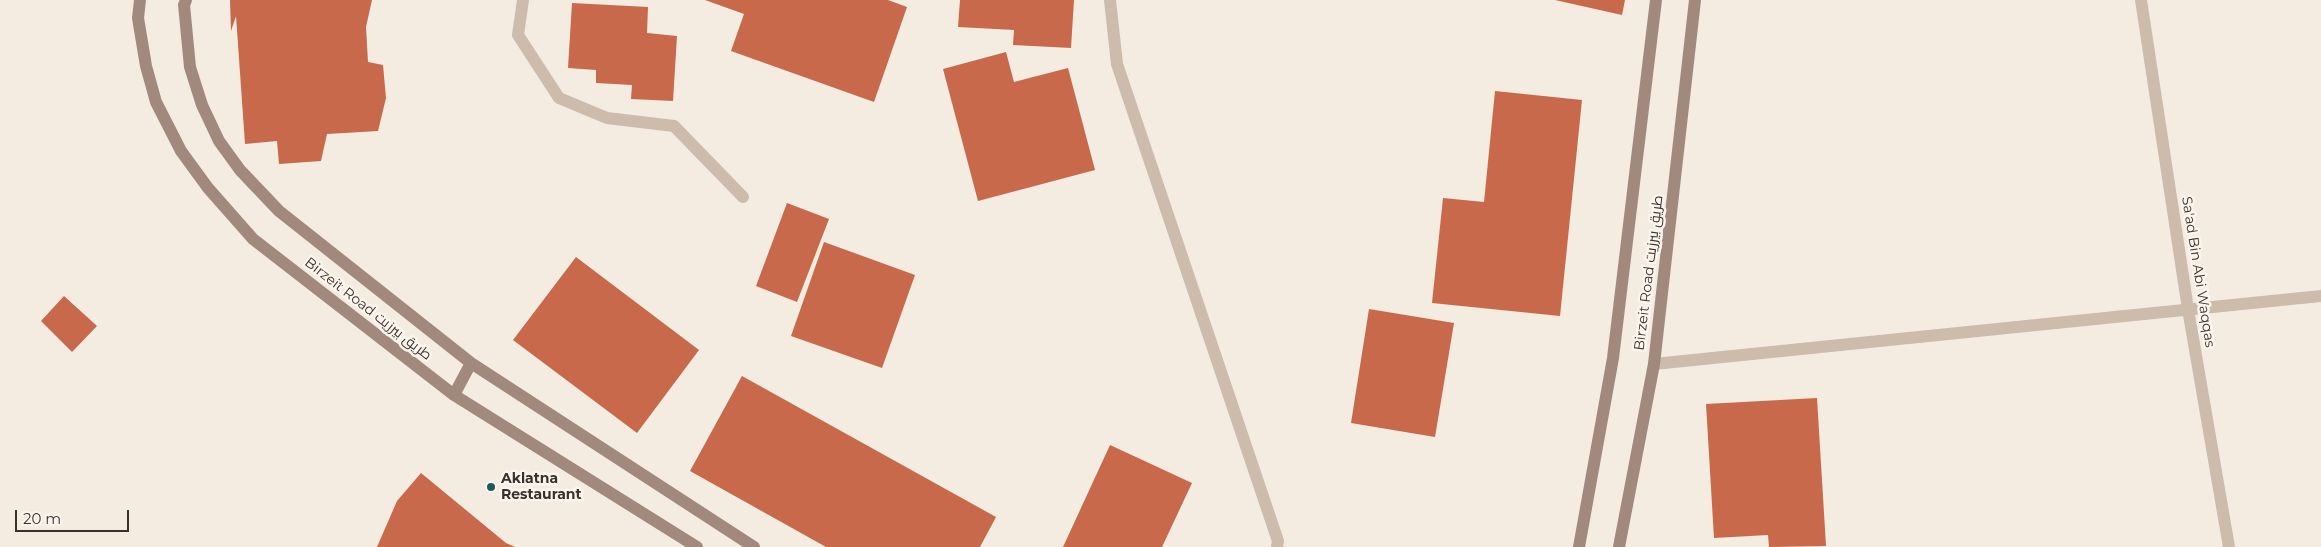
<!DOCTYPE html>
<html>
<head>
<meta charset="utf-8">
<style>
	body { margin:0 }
	#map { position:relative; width:2321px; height:547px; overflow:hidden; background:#f4ebe1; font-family:Montserrat,sans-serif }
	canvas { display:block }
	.scale { position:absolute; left:15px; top:510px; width:114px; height:22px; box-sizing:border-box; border:2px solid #3b302b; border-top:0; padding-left:6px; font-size:15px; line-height:18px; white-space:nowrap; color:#3b302b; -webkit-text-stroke:4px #fbf5ee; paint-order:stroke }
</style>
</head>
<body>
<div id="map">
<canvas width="2321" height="547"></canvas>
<div class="scale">20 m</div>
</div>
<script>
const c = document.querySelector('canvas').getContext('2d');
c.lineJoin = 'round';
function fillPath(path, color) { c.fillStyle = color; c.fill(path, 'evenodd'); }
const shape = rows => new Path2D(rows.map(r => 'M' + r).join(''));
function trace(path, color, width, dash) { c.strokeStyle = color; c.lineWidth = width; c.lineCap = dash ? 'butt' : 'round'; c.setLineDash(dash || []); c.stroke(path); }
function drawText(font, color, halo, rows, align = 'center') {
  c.font = font + ' Montserrat,Cairo,sans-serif'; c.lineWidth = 5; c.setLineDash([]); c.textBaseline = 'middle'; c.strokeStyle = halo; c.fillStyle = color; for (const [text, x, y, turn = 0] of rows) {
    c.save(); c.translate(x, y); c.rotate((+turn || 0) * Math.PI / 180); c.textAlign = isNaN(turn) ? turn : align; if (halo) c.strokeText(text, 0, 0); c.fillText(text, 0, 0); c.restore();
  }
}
const building = shape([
	[230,0,372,0,366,27,368,62,383,65,386,98,378,131,327,134,321,161,279,164,277,141,245,144,236,16,231,31],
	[705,0,888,0,907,7,874,102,731,51,744,14],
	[960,0,1074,0,1071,48,1013,45,1014,30,958,27],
	[1555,0,1625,0,1622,15],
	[572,3,648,7,647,33,677,36,673,101,631,99,632,85,596,83,596,70,568,68],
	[1006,52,1014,82,1068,68,1095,170,978,201,943,69],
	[1495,91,1582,100,1560,316,1432,303,1443,198,1484,202],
	[787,203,829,219,797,302,756,286],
	[824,242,915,275,882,368,791,336],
	[576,257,699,350,637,433,513,340],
	[64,296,97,326,72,352,41,321],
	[1369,309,1454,323,1435,437,1351,423],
	[742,376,996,517,980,547,826,547,690,471],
	[1817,398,1826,546,1769,547,1768,535,1714,538,1706,404],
	[1110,445,1192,483,1162,547,1063,547],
	[421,473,506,543,515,547,377,547,397,501]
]);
const lane = shape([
	[1110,0,1117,64,1278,541,1277,547]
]);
const street = shape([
	[523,0,518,35,559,98,607,118,674,126,743,197],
	[2141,0,2188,309,2229,547],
	[1654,364,2321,296]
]);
const secondary = shape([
	[140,0,138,18,146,66,156,102,181,151,208,188,253,239,454,395,697,547],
	[186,0,184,5,190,67,202,105,219,141,240,170,279,211,471,363,754,547],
	[454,395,471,363],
	[1579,547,1613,358,1656,0],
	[1619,547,1654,364,1695,0]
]);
const markers = [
	[491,487,5,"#1f5a5e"]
];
const streetNames = [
	["Sa'ad Bin Abi Waqqas",2198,272,81],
	["Birzeit Road طريق بيرزيت",1649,273,-83],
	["Birzeit Road طريق بيرزيت",368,309,38]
];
const poiNames = [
	["Aklatna",501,479],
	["Restaurant",501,495]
];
fillPath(building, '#c8694b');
trace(lane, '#cdbbac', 12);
trace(street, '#cdbbac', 12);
trace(secondary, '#a18a7d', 12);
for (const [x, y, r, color] of markers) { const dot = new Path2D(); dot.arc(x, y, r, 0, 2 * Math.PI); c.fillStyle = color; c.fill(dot); trace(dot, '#fbf5ee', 2); }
drawText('14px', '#3b302b', '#fbf5ee', streetNames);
drawText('bold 14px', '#3b302b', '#fbf5ee', poiNames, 'left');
</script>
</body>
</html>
